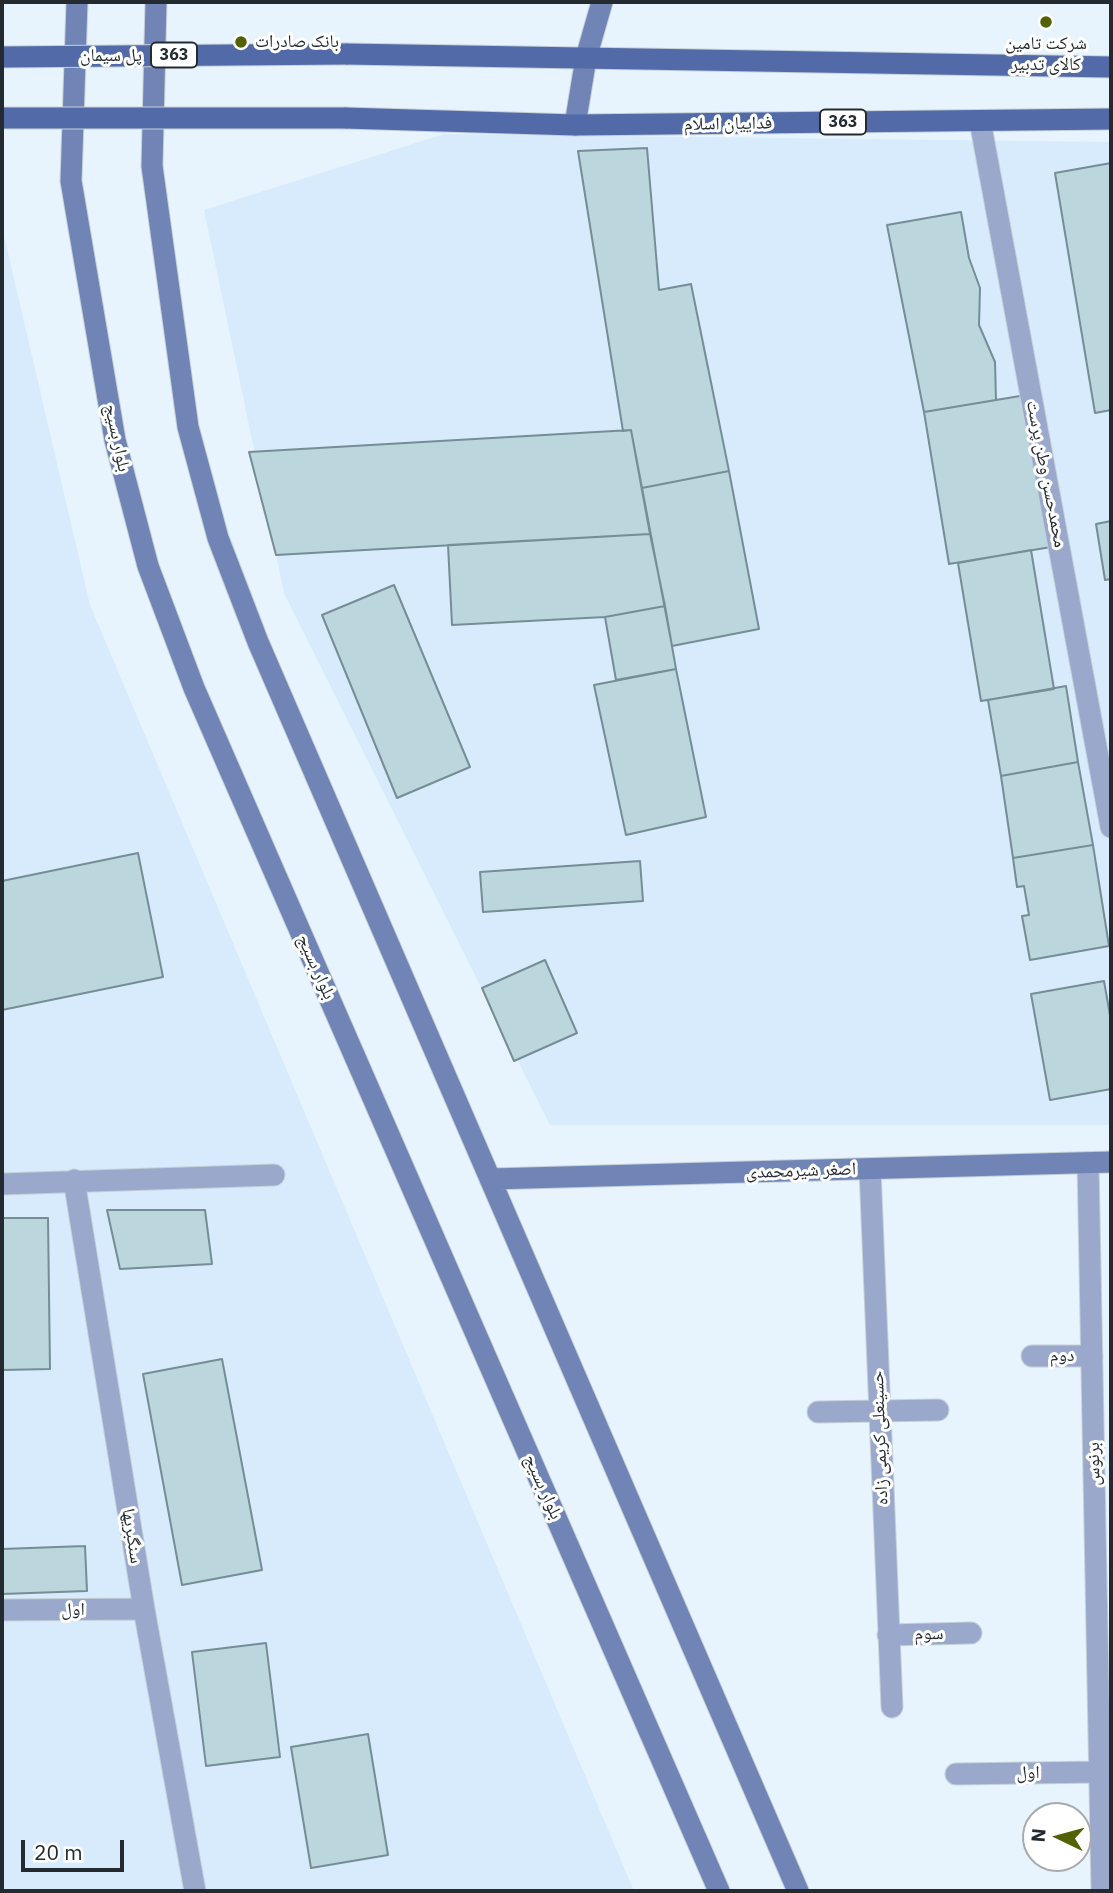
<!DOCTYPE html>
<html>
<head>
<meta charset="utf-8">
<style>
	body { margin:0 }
	#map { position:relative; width:1113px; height:1893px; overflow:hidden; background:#e8f4fd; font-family:"IBM Plex Sans",sans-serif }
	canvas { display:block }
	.frame { position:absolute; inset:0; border:4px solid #232b30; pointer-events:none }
	.north { position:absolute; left:1022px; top:1802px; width:70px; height:70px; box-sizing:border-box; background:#fff; border:2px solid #a7aaac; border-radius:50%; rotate:275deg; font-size:19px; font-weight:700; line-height:28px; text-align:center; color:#232b30 }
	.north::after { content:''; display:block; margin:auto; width:24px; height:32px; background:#526103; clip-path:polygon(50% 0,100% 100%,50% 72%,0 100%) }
	.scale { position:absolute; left:21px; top:1840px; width:103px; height:32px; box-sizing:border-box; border:4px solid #232b30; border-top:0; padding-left:9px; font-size:21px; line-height:24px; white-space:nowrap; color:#232b30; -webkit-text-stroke:5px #fff; paint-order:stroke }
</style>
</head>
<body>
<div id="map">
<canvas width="1113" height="1893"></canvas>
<div class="frame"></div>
<div class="north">N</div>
<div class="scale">20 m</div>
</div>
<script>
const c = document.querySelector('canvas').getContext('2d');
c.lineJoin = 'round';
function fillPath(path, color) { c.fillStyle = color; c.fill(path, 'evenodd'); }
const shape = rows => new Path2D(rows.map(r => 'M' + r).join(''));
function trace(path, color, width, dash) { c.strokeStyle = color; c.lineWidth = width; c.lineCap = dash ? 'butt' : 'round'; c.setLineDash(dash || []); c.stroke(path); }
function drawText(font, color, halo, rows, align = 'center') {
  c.font = font + ' "IBM Plex Sans","Noto Naskh Arabic",sans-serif'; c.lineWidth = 6; c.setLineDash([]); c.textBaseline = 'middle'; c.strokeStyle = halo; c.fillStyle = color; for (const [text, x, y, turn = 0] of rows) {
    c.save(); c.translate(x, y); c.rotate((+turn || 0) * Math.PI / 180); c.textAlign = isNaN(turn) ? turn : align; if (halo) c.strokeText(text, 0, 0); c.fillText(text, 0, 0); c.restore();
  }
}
const built = shape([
	[444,134,1111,142,1111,1125,550,1125,284,593,204,210],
	[2,227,90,605,634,1891,2,1891]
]);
const building = shape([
	[647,148,659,290,691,284,729,471,642,488,631,430,623,431,578,151,647,148],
	[1111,163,1111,410,1095,413,1055,173,1111,163],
	[961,212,969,258,980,288,979,325,995,362,996,400,924,412,887,225,961,212],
	[1026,395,1051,547,949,564,924,412,1026,395],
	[631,430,650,534,276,555,249,452,631,430],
	[729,471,759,629,672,646,642,488,729,471],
	[1111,521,1111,582,1111,579,1105,580,1096,524,1111,521],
	[650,534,665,606,605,617,452,625,448,545,650,534],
	[1031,550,1054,689,981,701,958,563,1031,550],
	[394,585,470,767,397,798,322,615,394,585],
	[665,606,676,669,616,680,605,617,665,606],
	[676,669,706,817,626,835,594,685,676,669],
	[1066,686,1078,762,1001,776,988,700,1066,686],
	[1078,762,1093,845,1013,858,1001,776,1078,762],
	[1093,845,1109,946,1030,960,1022,916,1029,915,1024,886,1017,887,1013,858,1093,845],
	[138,853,163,977,2,1010,2,881,138,853],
	[640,861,643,901,483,912,480,872,640,861],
	[545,960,577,1033,514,1061,482,988,545,960],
	[1104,981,1111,1021,1111,1089,1050,1100,1031,994,1104,981],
	[107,1210,205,1210,212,1264,120,1269,107,1210],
	[2,1218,48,1218,50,1369,2,1370,2,1218],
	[222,1359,262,1570,182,1585,143,1374,222,1359],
	[85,1546,87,1591,2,1594,2,1549,85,1546],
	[266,1643,280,1757,206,1766,192,1652,266,1643],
	[368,1734,388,1855,311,1868,291,1747,368,1734]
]);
const street = shape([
	[980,121,1111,827],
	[1088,1163,1102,1891],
	[870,1169,892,1707],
	[74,1180,144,1609,195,1891],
	[2,1184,274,1175],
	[1032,1356,1092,1356],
	[818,1412,938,1410],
	[2,1610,144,1609],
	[888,1635,971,1633],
	[956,1774,1099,1772]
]);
const secondary = shape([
	[77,2,71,181,115,440,148,566,194,688,719,1891],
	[156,2,152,166,188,427,218,538,258,642,798,1891],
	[575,125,586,58,602,2],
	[490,1179,1111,1162]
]);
const primary = shape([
	[346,54,1111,67],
	[345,118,575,125,1111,119]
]);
const primaryBridge = shape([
	[2,57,346,54],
	[2,118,345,118]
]);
const markers = [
	[1046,22,7,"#526103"],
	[241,42,7,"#526103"]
];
const shields = [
	[174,55,46],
	[843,122,46]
];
const shieldNames = [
	["363",174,55],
	["363",843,122]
];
const poiNames = [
	["بانک صادرات",255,42],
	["شرکت تامین",1046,44,"center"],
	["کالای تدبیر",1046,65,"center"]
];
const streetNames = [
	["پل سیمان",111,56],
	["فداییان اسلام",728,124,-1],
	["بلوار بسیج",117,438,78],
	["محمدحسن وطن پرست",1046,474,79],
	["بلوار بسیج",316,967,66],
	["اصغر شیرمحمدی",801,1171,-2],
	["دوم",1062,1356],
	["حسینعلی کریمی زاده",880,1438,-92],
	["برنوس",1094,1464,-91],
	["بلوار بسیج",543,1487,66],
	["سنگبریها",132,1536,81],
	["اول",73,1610],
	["سوم",929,1634,-1],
	["اول",1028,1773,-1]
];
fillPath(built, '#d7ebfc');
fillPath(building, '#bcd6dd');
trace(building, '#758d94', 2);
trace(street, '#c5d0d8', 23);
trace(secondary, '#c5d0d8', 23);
trace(primary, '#c5d0d8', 23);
trace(street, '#9aa9cb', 21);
trace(secondary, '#7085b6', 21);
trace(primary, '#526aa7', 21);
trace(primaryBridge, '#c5d0d8', 23, []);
trace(primaryBridge, '#526aa7', 21);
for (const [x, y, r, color] of markers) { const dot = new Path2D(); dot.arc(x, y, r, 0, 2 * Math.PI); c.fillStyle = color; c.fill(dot); trace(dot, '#fff', 2.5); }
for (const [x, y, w] of shields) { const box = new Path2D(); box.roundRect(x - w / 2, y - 12.5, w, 25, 5); c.fillStyle = '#fff'; c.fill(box); trace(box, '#232b30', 2); }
drawText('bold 16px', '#232b30', null, shieldNames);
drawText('18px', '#232b30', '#fff', poiNames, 'left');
drawText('18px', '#232b30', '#fff', streetNames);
</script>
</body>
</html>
